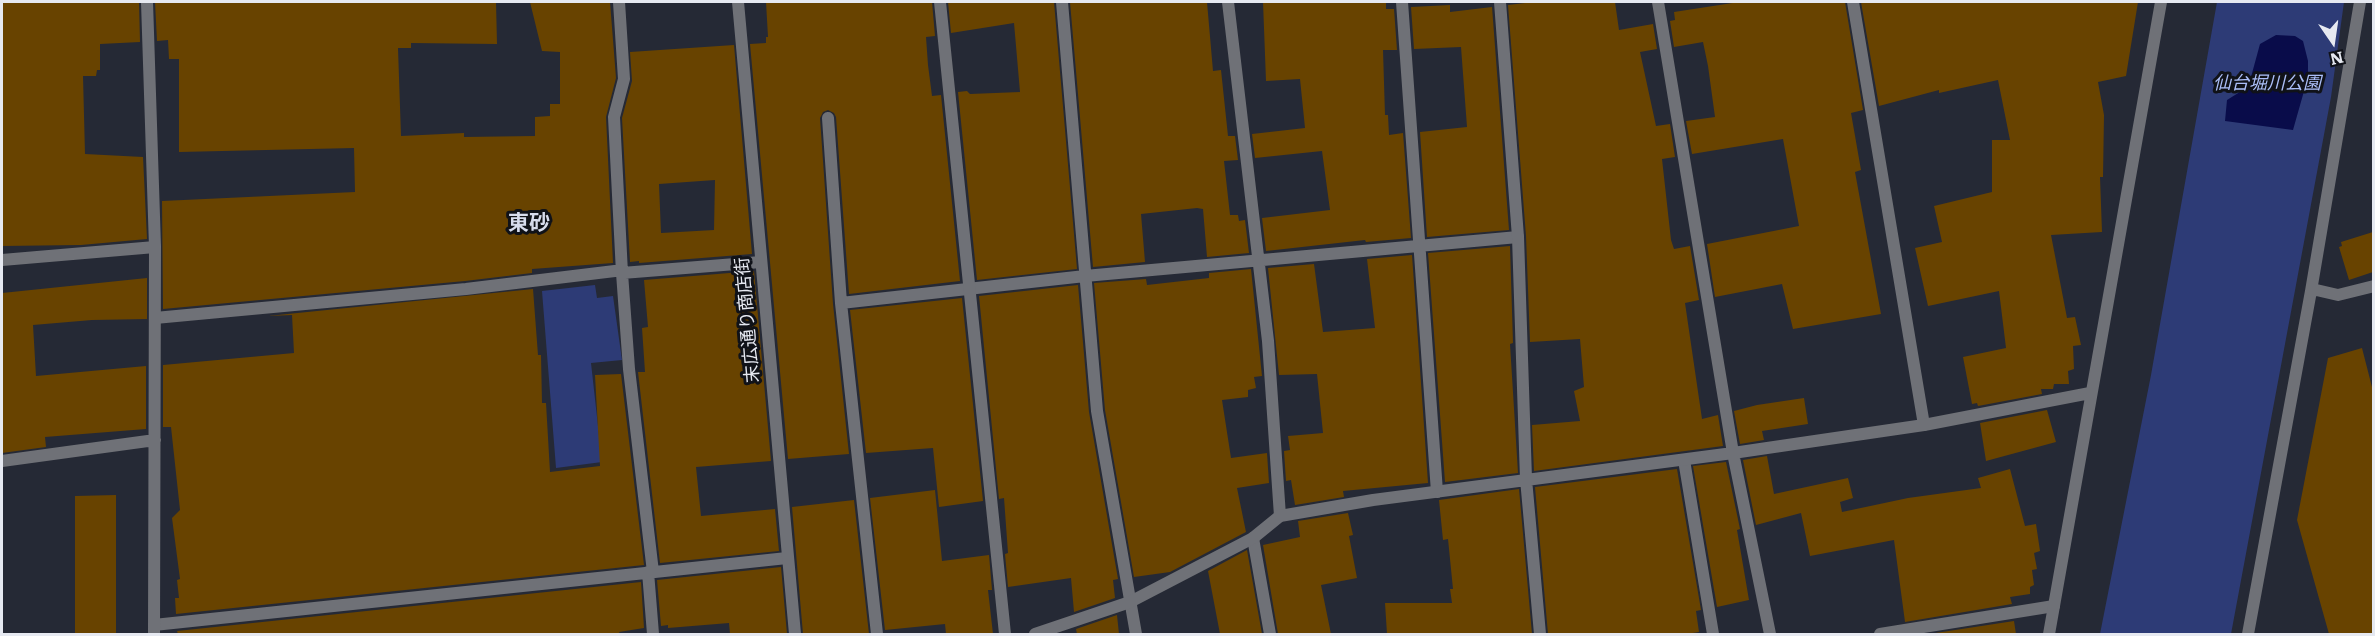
<!DOCTYPE html>
<html>
<head>
<meta charset="utf-8">
<style>
	body { margin:0 }
	#map { position:relative; width:2375px; height:636px; overflow:hidden; background:#252935; font-family:Literata,serif }
	canvas { display:block }
	.frame { position:absolute; inset:0; border:3px solid #e6e9f1; pointer-events:none }
	.north { position:absolute; left:2303px; top:12px; width:60px; height:60px; -webkit-text-stroke:4px #101218; paint-order:stroke; rotate:167deg; font-size:16px; font-weight:700; line-height:24px; text-align:center; color:#e6e9f1 }
	.north::after { content:''; display:block; margin:auto; width:21px; height:27px; background:#e6e9f1; clip-path:polygon(50% 0,100% 100%,50% 72%,0 100%) }
</style>
</head>
<body>
<div id="map">
<canvas width="2375" height="636"></canvas>
<div class="frame"></div>
<div class="north">N</div>
</div>
<script>
const c = document.querySelector('canvas').getContext('2d');
c.lineJoin = 'round';
function fillPath(path, color) { c.fillStyle = color; c.fill(path, 'evenodd'); }
const shape = rows => new Path2D(rows.map(r => 'M' + r).join(''));
function trace(path, color, width, dash) { c.strokeStyle = color; c.lineWidth = width; c.lineCap = dash ? 'butt' : 'round'; c.setLineDash(dash || []); c.stroke(path); }
function drawText(font, color, halo, rows, align = 'center') {
  c.font = font + ' Literata,"Noto Sans JP",serif'; c.lineWidth = 6; c.setLineDash([]); c.textBaseline = 'middle'; c.strokeStyle = halo; c.fillStyle = color; for (const [text, x, y, turn = 0] of rows) {
    c.save(); c.translate(x, y); c.rotate((+turn || 0) * Math.PI / 180); c.textAlign = isNaN(turn) ? turn : align; if (halo) c.strokeText(text, 0, 0); c.fillText(text, 0, 0); c.restore();
  }
}
const green = shape([
	[2217,2,2344,2,2331,97,2231,634,2100,634,2151,375],
	[595,285,597,298,613,296,622,360,591,363,602,462,556,468,542,291]
]);
const water = shape([
	[2276,35,2295,36,2303,41,2308,61,2308,77,2293,130,2225,121,2227,100,2243,90,2251,77,2260,44]
]);
const building = shape([
	[2,2,139,2,140,42,100,44,100,70,97,70,96,76,83,76,85,154,143,157,147,239,81,245,2,246],
	[155,2,496,2,497,44,411,43,411,48,398,48,401,136,464,133,464,137,535,136,535,117,550,116,550,104,560,104,560,52,542,51,530,2,610,2,616,78,606,117,613,263,532,269,532,273,465,281,163,309,162,201,355,192,354,148,179,152,179,59,169,59,168,40,157,41],
	[766,2,932,2,935,36,926,37,928,65,932,96,941,95,960,281,849,294,836,117,834,113,828,110,823,112,820,118,833,304,849,454,788,459,750,44,766,43,766,37,768,37],
	[948,2,1054,2,1077,269,977,280,958,92,967,91,970,94,1020,92,1014,23,951,33],
	[1070,2,1207,2,1213,71,1221,70,1228,136,1235,136,1238,160,1224,161,1230,215,1238,215,1239,221,1245,220,1249,253,1207,257,1203,209,1197,208,1141,214,1145,262,1093,267],
	[1263,2,1386,2,1386,9,1394,9,1397,50,1383,50,1385,115,1388,115,1389,135,1403,133,1411,238,1366,242,1365,240,1266,251,1262,218,1330,210,1322,151,1255,158,1252,134,1305,128,1300,79,1266,81],
	[1534,2,1615,2,1619,30,1653,24,1657,49,1640,52,1656,126,1670,124,1675,157,1662,159,1671,240,1674,249,1690,246,1699,300,1685,303,1702,419,1718,415,1723,446,1534,471,1532,425,1580,421,1574,391,1584,387,1580,339,1530,342,1526,236,1508,5],
	[1739,2,1845,2,1863,110,1851,113,1861,170,1855,172,1881,314,1793,329,1782,284,1715,297,1707,244,1799,226,1783,139,1692,154,1686,121,1715,117,1708,66,1703,42,1674,47,1670,21,1675,20,1674,12],
	[1861,2,2138,2,2126,76,2098,82,2104,115,2103,177,2100,177,2102,232,2051,235,2067,318,2075,317,2081,345,2073,346,2074,369,2068,371,2069,384,2054,384,2053,389,2041,389,2042,394,1978,406,1977,403,1972,404,1963,357,2006,348,1999,291,1928,306,1915,248,1942,242,1934,206,1992,192,1992,140,2010,140,1998,80,1939,93,1939,90,1879,106],
	[1450,5,1450,12,1492,7,1509,230,1427,237,1420,132,1467,127,1461,47,1414,49,1411,7],
	[734,45,752,254,639,263,639,261,630,262,622,118,632,81,630,52],
	[715,180,714,230,661,233,659,184],
	[2373,232,2373,272,2349,280,2339,247,2342,246,2341,242],
	[1510,246,1513,343,1510,344,1518,473,1445,482,1428,253],
	[1412,255,1428,483,1343,491,1344,497,1295,505,1291,480,1286,481,1284,451,1290,450,1288,436,1323,433,1317,374,1279,375,1268,268,1314,264,1323,332,1375,328,1367,259],
	[1251,269,1262,376,1254,377,1256,388,1248,390,1248,397,1222,400,1231,458,1267,453,1269,483,1237,488,1246,532,1170,572,1134,577,1105,410,1094,283,1146,279,1147,285,1209,278,1209,273],
	[754,271,771,461,696,467,701,516,775,509,779,551,660,563,638,372,645,372,642,328,648,327,644,280],
	[147,278,147,319,92,320,33,325,36,376,146,366,146,429,45,437,46,447,2,453,2,293],
	[1078,285,1089,412,1118,579,1113,580,1115,598,1074,612,1071,578,1008,587,1005,554,1008,553,1004,498,999,499,979,296],
	[533,289,538,355,541,355,542,403,546,403,550,472,600,466,595,375,621,374,644,565,176,614,175,598,179,598,177,580,180,579,172,518,180,510,171,427,163,427,163,365,294,353,292,315,268,316],
	[962,298,983,501,939,507,933,448,866,453,850,310],
	[2362,348,2373,391,2373,634,2329,634,2297,520,2328,358],
	[1804,398,1808,424,1762,431,1764,440,1740,444,1734,411,1757,405],
	[2047,410,2056,442,1986,461,1980,423],
	[1767,456,1774,494,1848,478,1853,498,1840,502,1842,512,1908,498,1981,488,1978,478,2010,469,2025,526,2036,524,2040,551,2034,553,2037,569,2032,570,2034,585,2030,587,2030,594,2010,597,2012,604,1905,622,1894,540,1810,556,1801,513,1756,525,1743,460],
	[1726,462,1740,529,1737,530,1749,600,1717,607,1693,466],
	[1677,469,1701,610,1696,611,1699,632,1686,634,1548,634,1535,487],
	[1519,489,1532,634,1387,634,1385,603,1452,603,1450,589,1453,589,1448,539,1443,540,1439,500],
	[935,490,942,561,989,555,992,590,988,590,993,634,946,634,945,624,885,630,870,498],
	[116,495,116,634,75,634,75,496],
	[854,500,869,634,803,634,792,507],
	[1348,513,1353,535,1349,536,1357,578,1321,585,1331,634,1278,634,1263,545,1300,537,1298,521],
	[1247,550,1262,634,1220,634,1208,571],
	[781,567,787,634,730,634,729,623,668,628,668,625,661,626,657,580],
	[641,582,644,628,619,632,620,634,178,634,177,631],
	[1117,615,1119,634,1077,634,1076,629],
	[2014,621,2016,634,1929,634]
]);
const service = shape([
	[619,2,624,79,614,117,622,273,629,369,653,572],
	[1062,2,1097,411,1136,634],
	[1228,2,1268,341,1280,516],
	[1402,2,1437,492],
	[1853,2,1924,425],
	[828,118,841,303,877,634],
	[2,260,155,247],
	[622,273,761,262],
	[841,303,1085,276,1518,237],
	[155,318,466,289,623,270],
	[1684,460,1713,634],
	[1253,538,1270,634],
	[648,572,653,634],
	[154,625,787,558],
	[1880,634,2054,606]
]);
const minor = shape([
	[147,2,155,247,154,634],
	[738,2,795,634],
	[940,2,1005,634],
	[1500,2,1518,237,1526,479,1540,634],
	[1658,2,1733,453,1770,634],
	[2312,289,2338,295,2374,286],
	[2,461,155,440],
	[1035,634,1130,602,1253,538,1280,516,1373,500,1733,453,1924,425,2090,393],
	[2049,634,2161,2],
	[2248,634,2311,291,2360,2]
]);
const parkNames = [
	["仙台堀川公園",2267,84]
];
const streetNames = [
	["末広通り商店街",748,320,-95]
];
const quarterNames = [
	["東砂",529,224]
];
fillPath(green, '#2d3b76');
fillPath(water, '#090c4a');
fillPath(building, '#684300');
trace(service, '#6f7177', 12);
trace(minor, '#6f7177', 12);
drawText('italic 18px', '#abbef7', '#101218', parkNames);
drawText('18px', '#e6e9f1', '#101218', streetNames);
drawText('bold 21px', '#d7dcec', '#101218', quarterNames);
</script>
</body>
</html>
